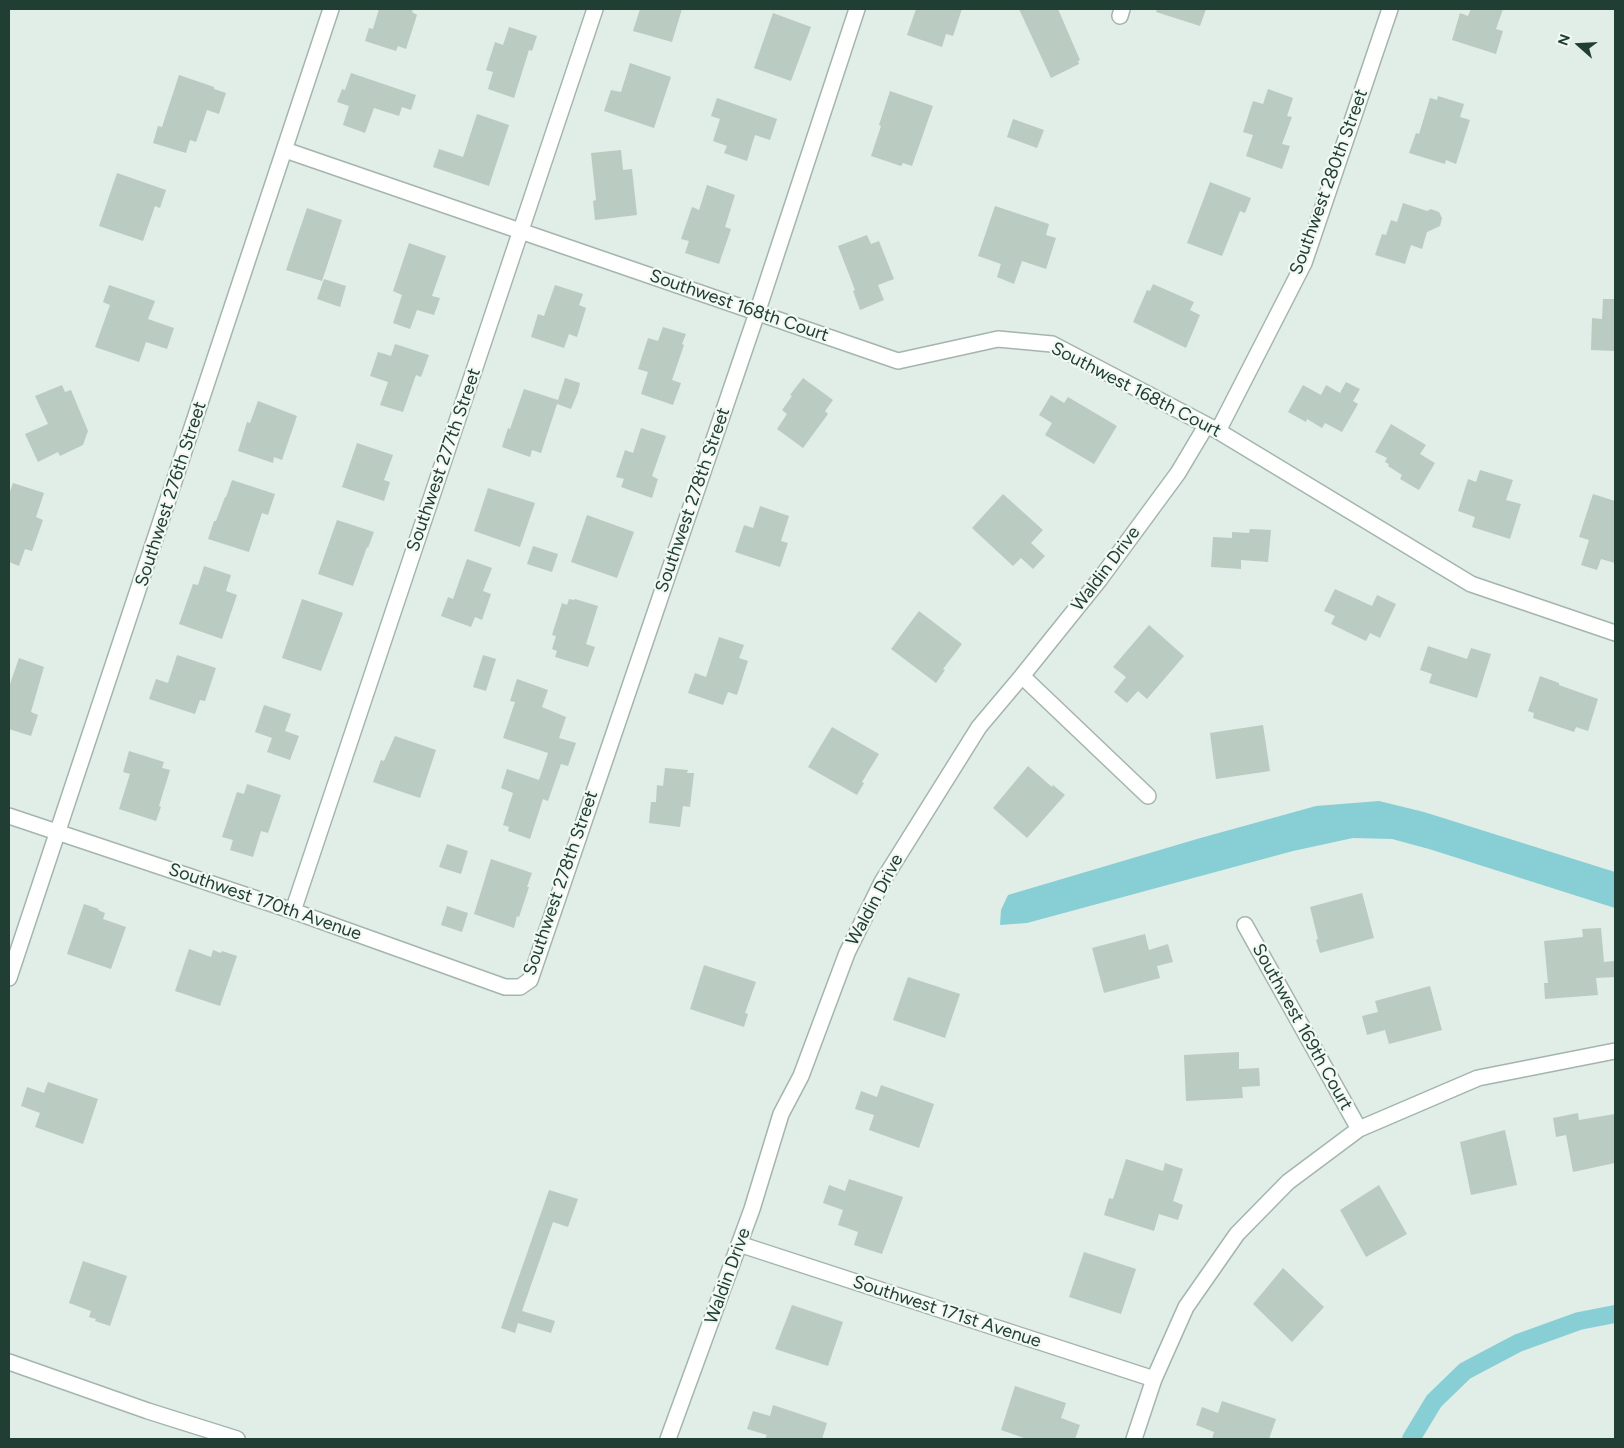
<!DOCTYPE html>
<html>
<head>
<meta charset="utf-8">
<style>
	body { margin:0 }
	#map { position:relative; width:1624px; height:1448px; overflow:hidden; background:#e1ede7; font-family:Figtree,sans-serif }
	canvas { display:block }
	.frame { position:absolute; inset:0; border:10px solid #213e34; pointer-events:none }
	.north { position:absolute; left:1554px; top:20px; width:50px; height:50px; -webkit-text-stroke:4px #f2f9f5; paint-order:stroke; rotate:289deg; font-size:14px; font-weight:700; line-height:20px; text-align:center; color:#213e34 }
	.north::after { content:''; display:block; margin:auto; width:18px; height:22px; background:#213e34; clip-path:polygon(50% 0,100% 100%,50% 72%,0 100%) }
</style>
</head>
<body>
<div id="map">
<canvas width="1624" height="1448"></canvas>
<div class="frame"></div>
<div class="north">N</div>
</div>
<script>
const c = document.querySelector('canvas').getContext('2d');
c.lineJoin = 'round';
function fillPath(path, color) { c.fillStyle = color; c.fill(path, 'evenodd'); }
const shape = rows => new Path2D(rows.map(r => 'M' + r).join(''));
function trace(path, color, width, dash) { c.strokeStyle = color; c.lineWidth = width; c.lineCap = dash ? 'butt' : 'round'; c.setLineDash(dash || []); c.stroke(path); }
function drawText(font, color, halo, rows, align = 'center') {
  c.font = font + ' Figtree,sans-serif'; c.lineWidth = 4.5; c.setLineDash([]); c.textBaseline = 'middle'; c.strokeStyle = halo; c.fillStyle = color; for (const [text, x, y, turn = 0] of rows) {
    c.save(); c.translate(x, y); c.rotate((+turn || 0) * Math.PI / 180); c.textAlign = isNaN(turn) ? turn : align; if (halo) c.strokeText(text, 0, 0); c.fillText(text, 0, 0); c.restore();
  }
}
const water = shape([
	[1379,801,1424,812,1615,872,1615,908,1429,849,1392,839,1353,838,1293,851,1027,923,1000,925,1001,910,1008,895,1197,839,1316,806]
]);
const canal = shape([
	[1411,1439,1434,1401,1465,1371,1518,1343,1579,1321,1615,1314]
]);
const building = shape([
	[379,9,413,9,412,12,417,15,406,49,398,46,396,51,365,41,369,28,373,29],
	[640,9,682,9,672,42,633,31],
	[916,9,962,9,953,36,946,34,942,47,907,35],
	[1019,9,1058,9,1080,60,1078,61,1079,64,1051,78],
	[1157,9,1206,9,1200,26,1156,12],
	[1471,9,1503,9,1496,29,1503,31,1496,54,1452,40,1460,13,1468,16],
	[773,13,811,27,791,81,754,68],
	[509,27,537,36,532,51,529,50,514,98,488,89,493,72,486,70,495,42,503,45],
	[630,63,671,77,654,128,604,111,611,90,621,92],
	[351,73,416,95,411,110,402,107,399,116,374,108,365,133,343,125,349,106,337,102,342,89,345,90],
	[179,75,214,87,214,89,226,93,219,114,207,110,196,142,190,140,186,153,153,143,158,126,162,127],
	[1268,89,1293,98,1287,116,1292,117,1282,144,1290,146,1282,169,1246,156,1253,135,1243,132,1253,101,1263,104],
	[890,91,933,106,912,166,903,163,901,166,871,156,881,126,879,125],
	[1438,96,1464,104,1460,117,1470,120,1456,164,1446,160,1445,164,1409,153,1416,133,1419,134,1430,98,1437,100],
	[717,98,777,119,770,140,755,135,747,161,724,153,727,146,713,141,720,119,711,116],
	[477,114,509,125,489,186,433,167,439,149,463,157],
	[1013,119,1044,130,1037,148,1007,137],
	[621,150,623,170,632,169,637,215,595,220,593,201,596,200,591,153],
	[117,173,166,190,160,208,155,206,143,241,99,226],
	[1210,182,1251,198,1245,213,1240,211,1222,256,1187,243],
	[707,185,735,195,725,227,731,229,719,264,685,253,689,241,681,239,692,207,699,210],
	[1403,203,1427,211,1431,209,1439,212,1442,218,1440,226,1427,232,1422,249,1411,245,1405,264,1375,255,1382,234,1386,235,1391,220,1397,222],
	[995,206,1049,224,1046,235,1056,238,1046,269,1022,261,1014,284,997,277,1001,264,978,256],
	[307,208,342,220,322,281,286,270],
	[867,235,871,244,879,241,894,279,878,285,884,300,860,310,853,291,855,290,838,246],
	[409,243,446,256,432,296,440,298,434,315,417,310,410,329,393,323,402,295,393,291],
	[324,279,346,286,340,307,317,299],
	[1153,284,1194,302,1190,310,1200,315,1186,348,1133,322,1147,290,1150,291],
	[109,285,155,301,148,319,174,328,167,349,146,342,139,362,95,347,110,305,103,302],
	[555,285,583,294,579,305,586,308,577,337,569,334,564,348,531,337,538,314,544,316],
	[1603,299,1615,299,1615,351,1591,350,1592,318,1602,319],
	[663,327,686,334,682,344,684,345,672,380,681,383,673,405,641,394,648,372,638,369,648,338,658,341],
	[395,344,429,355,421,377,416,375,403,412,380,405,388,382,370,376,378,352,391,356],
	[565,378,580,383,578,392,571,409,557,404,541,453,532,450,530,457,502,447,508,428,510,429,524,389,558,400],
	[803,378,833,400,825,411,828,414,803,448,777,429,787,414,782,410,792,396,790,395],
	[1346,382,1360,389,1353,401,1358,404,1342,432,1325,423,1322,428,1307,419,1306,422,1288,412,1303,385,1321,395,1326,385,1340,393],
	[62,385,65,392,71,390,88,431,83,445,60,456,58,452,38,462,25,434,48,424,35,396],
	[1051,395,1064,403,1068,397,1117,426,1094,464,1045,435,1052,423,1039,415],
	[258,401,297,416,282,460,274,457,273,463,238,451,247,422,250,423],
	[1391,424,1426,445,1420,454,1435,463,1419,490,1400,479,1402,475,1388,466,1389,464,1385,462,1387,458,1375,452],
	[641,428,666,436,652,476,658,479,652,498,621,487,624,479,616,477,625,450,633,453],
	[357,443,393,455,384,480,390,482,384,501,342,487],
	[1480,470,1513,480,1506,500,1521,504,1510,539,1472,527,1475,517,1458,511,1468,479,1476,482],
	[232,480,275,494,268,515,262,513,249,552,208,539,214,521,216,521,225,497,226,497],
	[13,483,44,493,36,517,43,520,32,551,25,549,19,566,9,562,9,494],
	[488,488,535,503,520,547,474,531],
	[1003,494,1043,530,1031,543,1045,556,1033,569,1021,558,1013,566,972,528],
	[1593,494,1615,501,1615,563,1601,559,1597,570,1581,565,1589,540,1579,537],
	[760,506,789,516,781,541,788,543,780,567,735,552,744,525,753,528],
	[587,515,634,532,617,578,571,562],
	[337,520,374,532,368,548,367,547,353,586,318,574],
	[1250,529,1271,530,1268,562,1241,560,1241,569,1211,567,1213,537,1232,538,1232,532,1249,533],
	[533,546,558,554,552,572,527,564],
	[467,559,492,568,483,591,491,594,482,620,475,617,471,627,441,616,448,597,453,599],
	[204,566,231,575,226,591,237,595,222,639,179,624,193,584,198,585],
	[1335,589,1372,606,1377,595,1396,604,1380,638,1370,633,1366,641,1331,624,1335,616,1324,611],
	[302,599,343,613,321,671,282,658],
	[569,599,574,600,575,599,598,606,586,644,595,647,588,667,555,657,557,651,552,649,556,636,552,635,562,603,567,605],
	[919,611,962,644,943,669,945,670,936,683,891,649],
	[1149,625,1184,656,1147,699,1138,691,1127,703,1114,692,1126,677,1113,667],
	[719,637,744,645,739,658,748,661,737,695,728,692,723,705,688,693,695,673,706,677],
	[1428,646,1467,659,1471,648,1491,654,1477,698,1429,683,1432,674,1420,670],
	[177,655,216,668,205,701,200,700,195,714,149,699,156,679,168,683],
	[483,655,496,659,486,691,473,687],
	[19,658,44,667,31,712,38,715,31,736,9,729,9,687],
	[1540,676,1559,683,1559,685,1598,699,1588,731,1576,727,1574,732,1533,718,1534,713,1528,711],
	[517,679,548,690,542,707,566,717,559,738,576,743,568,766,561,764,548,801,543,799,530,839,508,831,509,827,503,825,513,793,501,788,507,769,539,780,548,753,503,738,515,702,510,701],
	[264,705,291,714,285,731,299,736,290,760,267,752,272,738,255,732],
	[1263,725,1270,771,1216,779,1210,733],
	[832,727,879,754,862,782,864,783,857,795,808,767],
	[395,736,436,750,420,798,373,782,381,760,384,761],
	[129,751,164,762,162,768,170,770,159,806,161,807,156,821,119,809,130,774,123,772],
	[1028,766,1052,787,1053,785,1065,795,1027,838,993,808],
	[665,768,688,770,687,773,694,773,690,807,683,806,680,827,649,823,651,802,656,802,657,785,663,786],
	[247,784,281,795,268,833,261,831,253,857,230,850,233,840,222,837,237,792,244,794],
	[447,844,468,851,461,874,439,867],
	[491,859,532,873,527,887,529,887,519,917,517,916,514,928,474,914],
	[1362,893,1374,938,1320,953,1316,940,1318,939,1310,907],
	[84,904,99,909,98,910,105,913,103,919,126,927,111,969,67,954],
	[447,906,468,913,462,932,441,925],
	[1601,928,1604,962,1614,961,1615,977,1596,978,1598,995,1545,999,1544,983,1548,983,1544,941,1583,937,1582,929],
	[1145,934,1149,950,1168,944,1173,962,1157,966,1160,978,1104,993,1092,948],
	[189,949,211,957,213,950,221,953,222,951,237,956,220,1006,175,991],
	[704,965,756,982,745,1013,748,1014,744,1027,690,1009],
	[908,977,960,994,945,1038,893,1020],
	[1430,986,1442,1030,1389,1044,1385,1030,1367,1035,1362,1016,1378,1012,1375,1001],
	[1239,1052,1239,1069,1259,1068,1260,1086,1242,1087,1243,1098,1186,1101,1184,1055],
	[48,1082,98,1099,83,1144,35,1127,40,1113,21,1106,27,1087,44,1093],
	[881,1085,934,1104,919,1148,869,1130,874,1115,855,1109,861,1091,877,1097],
	[1578,1113,1579,1120,1615,1114,1615,1163,1573,1172,1566,1135,1556,1137,1553,1118],
	[1505,1130,1517,1185,1471,1195,1460,1142],
	[1126,1159,1163,1171,1165,1163,1183,1169,1173,1201,1183,1205,1178,1220,1159,1214,1154,1231,1104,1215,1109,1198,1113,1199],
	[849,1179,903,1197,882,1254,854,1245,858,1232,838,1225,843,1210,823,1203,829,1185,845,1191],
	[1379,1185,1407,1234,1366,1257,1340,1210],
	[549,1190,578,1199,568,1227,553,1222,522,1311,555,1321,551,1333,518,1323,515,1333,501,1328],
	[1084,1252,1136,1269,1121,1314,1069,1297],
	[83,1261,127,1276,110,1326,95,1321,96,1319,89,1317,91,1311,69,1303],
	[1283,1268,1324,1307,1292,1342,1253,1304],
	[792,1305,843,1322,828,1366,775,1349],
	[1015,1386,1066,1403,1061,1418,1080,1425,1075,1439,1027,1439,1001,1430],
	[1222,1401,1276,1419,1269,1439,1212,1439,1214,1432,1196,1425,1202,1407,1218,1413],
	[773,1405,827,1423,822,1439,765,1439,767,1435,747,1429,753,1411,770,1416]
]);
const minor = shape([
	[1120,16,1122,9],
	[285,150,898,361,998,339,1052,344,1218,431,1471,584,1615,633],
	[1218,431,1304,263,1390,9],
	[1022,676,1148,796],
	[9,816,293,911,505,987,520,987,530,980,757,313,857,9],
	[293,911,595,9],
	[1245,925,1359,1129],
	[9,978,331,9],
	[739,1244,1154,1379],
	[9,1362,148,1411,237,1439],
	[668,1439,752,1209,781,1114,801,1076,847,953,882,882,979,727,1022,676,1100,579,1178,473,1206,426],
	[1134,1439,1154,1379,1186,1307,1237,1234,1288,1182,1359,1129,1478,1078,1615,1051]
]);
const streetNames = [
	["Southwest 280th Street",1329,182,-70],
	["Southwest 168th Court",739,306,19],
	["Southwest 168th Court",1136,390,27],
	["Southwest 277th Street",444,460,-71],
	["Southwest 276th Street",171,494,-72],
	["Southwest 278th Street",693,500,-71],
	["Waldin Drive",1106,569,-53],
	["Southwest 278th Street",561,883,-71],
	["Waldin Drive",875,900,-62],
	["Southwest 170th Avenue",265,902,19],
	["Southwest 169th Court",1302,1027,61],
	["Waldin Drive",728,1276,-70],
	["Southwest 171st Avenue",947,1312,18]
];
fillPath(water, '#87cfd4');
trace(canal, '#87cfd4', 18);
fillPath(building, '#bacbc2');
trace(minor, '#a4b5ae', 18);
trace(minor, '#fff', 15);
drawText('18px', '#213e34', '#f2f9f5', streetNames);
</script>
</body>
</html>
